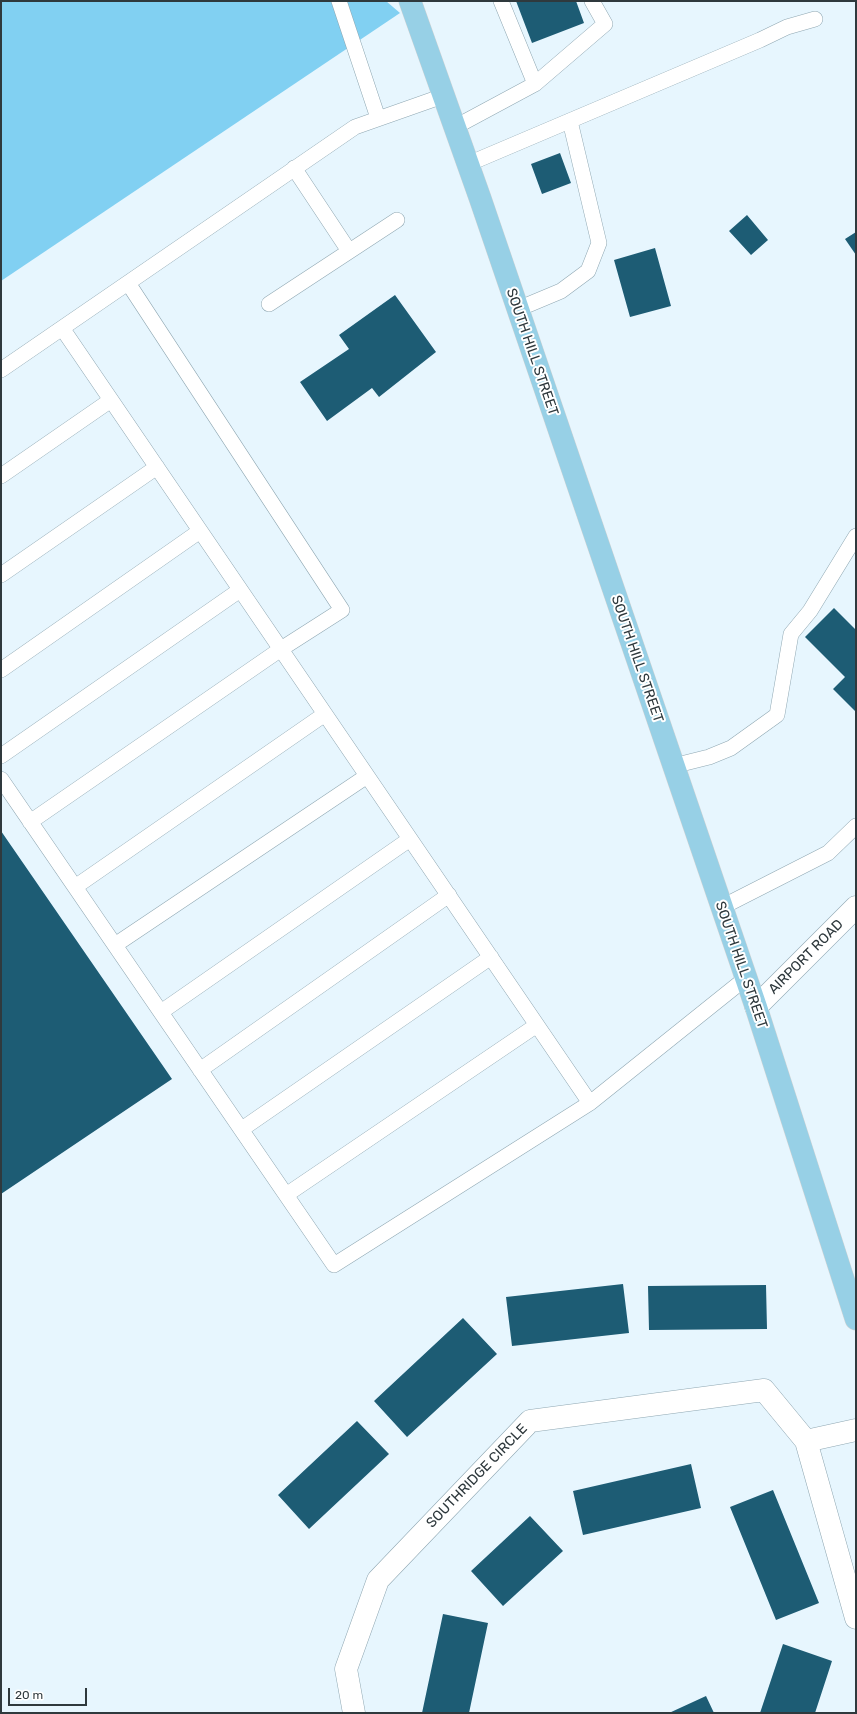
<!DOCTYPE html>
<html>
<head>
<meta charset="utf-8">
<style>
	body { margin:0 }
	#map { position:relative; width:857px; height:1714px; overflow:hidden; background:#e7f6fe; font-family:Rubik,sans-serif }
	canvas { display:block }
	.frame { position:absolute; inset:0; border:2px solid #2f393d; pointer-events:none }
	.scale { position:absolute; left:8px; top:1688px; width:79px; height:18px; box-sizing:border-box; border:2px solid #2f393d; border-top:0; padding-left:5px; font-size:12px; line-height:14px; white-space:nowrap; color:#2f393d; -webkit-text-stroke:3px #fff; paint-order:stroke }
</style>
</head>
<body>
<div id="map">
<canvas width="857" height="1714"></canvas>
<div class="frame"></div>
<div class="scale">20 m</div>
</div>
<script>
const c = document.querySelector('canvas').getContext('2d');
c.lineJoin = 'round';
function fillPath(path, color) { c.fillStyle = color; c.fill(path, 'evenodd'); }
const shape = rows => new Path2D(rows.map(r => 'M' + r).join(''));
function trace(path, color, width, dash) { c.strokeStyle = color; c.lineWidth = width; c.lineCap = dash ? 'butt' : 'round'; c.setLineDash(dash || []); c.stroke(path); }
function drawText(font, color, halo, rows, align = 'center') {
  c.font = font + ' Rubik,sans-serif'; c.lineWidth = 4; c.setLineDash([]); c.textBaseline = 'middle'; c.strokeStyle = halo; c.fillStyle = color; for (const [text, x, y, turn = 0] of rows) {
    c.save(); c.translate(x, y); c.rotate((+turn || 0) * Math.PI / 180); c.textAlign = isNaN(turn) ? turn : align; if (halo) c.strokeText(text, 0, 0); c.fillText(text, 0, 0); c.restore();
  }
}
const forest = shape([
	[1,1,386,1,400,13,1,281]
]);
const building = shape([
	[516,1,576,1,584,23,532,43],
	[560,153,571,183,542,194,531,164],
	[747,215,768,240,751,255,729,231],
	[856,232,856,255,845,239],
	[655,248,671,306,630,317,614,260],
	[395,295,436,352,379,397,372,388,327,421,300,382,349,349,339,335],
	[834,608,856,630,856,712,833,689,845,677,805,637],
	[1,831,172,1079,1,1194],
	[623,1284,629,1333,512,1346,506,1297],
	[766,1285,767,1329,649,1330,648,1286],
	[463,1318,497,1354,407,1437,374,1401],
	[357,1421,389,1454,309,1529,278,1495],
	[691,1464,701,1508,583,1535,573,1491],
	[773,1490,819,1603,776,1620,730,1507],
	[530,1516,563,1551,503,1606,471,1571],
	[443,1614,488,1623,469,1713,422,1713],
	[783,1644,832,1661,815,1713,760,1713],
	[706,1696,714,1713,669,1713]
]);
const lane = shape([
	[339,1,378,118],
	[501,1,535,84],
	[455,127,535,84,605,24,592,1],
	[468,164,760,40,787,27,815,19],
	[294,168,349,251],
	[269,304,397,220],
	[518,309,561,291,588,271,599,243,570,121],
	[62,328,590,1103],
	[1,370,355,127,443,96],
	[1,476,111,400],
	[1,575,157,467],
	[1,670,200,531],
	[1,756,240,590],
	[673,766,709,757,731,748,777,715,791,634,810,611,856,536],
	[1,779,334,1265,590,1103,746,978],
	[30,822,281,649,342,610,128,283],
	[75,887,325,714],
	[722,907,828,853,856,826],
	[115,945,367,776],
	[161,1012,410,839],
	[200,1070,449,895],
	[242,1129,491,957],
	[286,1195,537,1025]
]);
const street = shape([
	[756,1007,856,907],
	[806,1441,856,1430],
	[354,1713,346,1669,378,1580,530,1421,764,1390,806,1441,856,1618]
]);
const primary = shape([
	[410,1,480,198,756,1007,856,1319]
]);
const streetNames = [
	["SOUTH HILL STREET",532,352,71],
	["SOUTH HILL STREET",637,659,71],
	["AIRPORT ROAD",806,957,-45],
	["SOUTH HILL STREET",741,965,71],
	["SOUTHRIDGE CIRCLE",477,1476,-46]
];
fillPath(forest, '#81d0f2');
fillPath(building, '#1d5c74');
trace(lane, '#8fa7b2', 16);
trace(street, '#8fa7b2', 23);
trace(primary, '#d1d3d4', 23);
trace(lane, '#fff', 15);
trace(street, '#fff', 22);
trace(primary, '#97d0e6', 22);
drawText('14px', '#2f393d', '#fff', streetNames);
</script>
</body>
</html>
